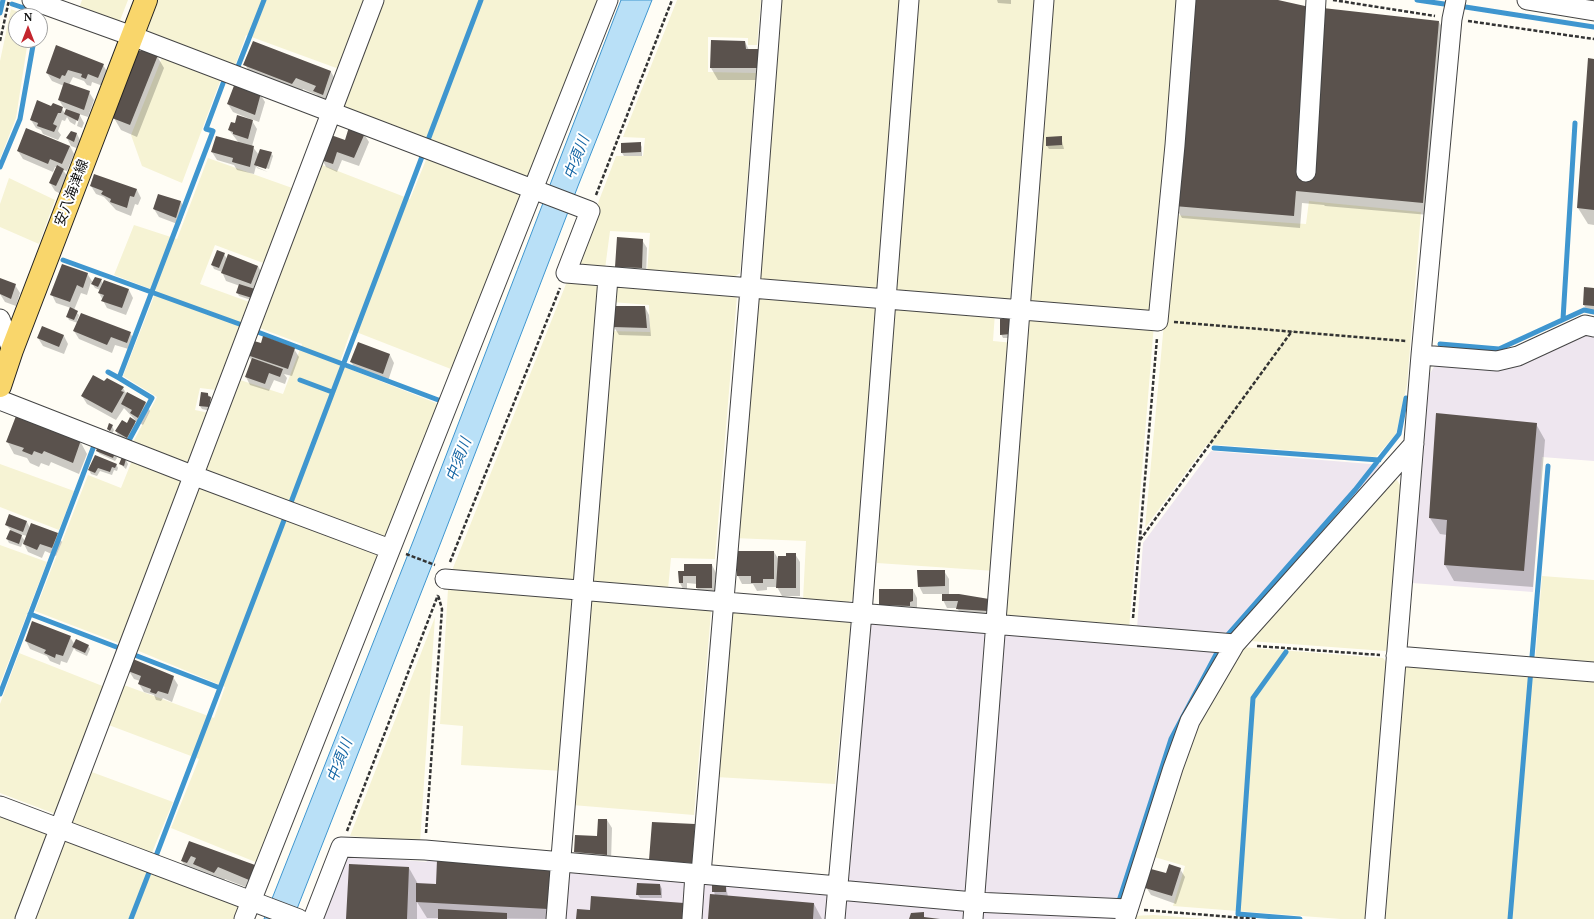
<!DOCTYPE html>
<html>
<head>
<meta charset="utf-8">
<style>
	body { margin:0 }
	#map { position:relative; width:1594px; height:919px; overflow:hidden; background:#fffdf5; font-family:"Noto Serif",serif }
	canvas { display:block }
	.north { position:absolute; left:8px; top:8px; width:40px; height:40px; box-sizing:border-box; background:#fff; border:1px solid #a0a0a0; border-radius:50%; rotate:0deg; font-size:11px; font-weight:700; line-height:16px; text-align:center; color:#111 }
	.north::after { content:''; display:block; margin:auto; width:14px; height:18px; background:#c4262e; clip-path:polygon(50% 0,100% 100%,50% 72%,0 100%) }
</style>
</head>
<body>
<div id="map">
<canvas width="1594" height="919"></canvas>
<div class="north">N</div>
</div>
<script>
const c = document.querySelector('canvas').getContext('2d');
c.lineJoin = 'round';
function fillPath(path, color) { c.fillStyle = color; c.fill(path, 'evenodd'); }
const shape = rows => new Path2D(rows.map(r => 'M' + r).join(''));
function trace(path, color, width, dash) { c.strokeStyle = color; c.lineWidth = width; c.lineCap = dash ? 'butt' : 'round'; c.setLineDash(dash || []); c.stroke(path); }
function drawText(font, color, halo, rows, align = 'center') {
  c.font = font + ' "Noto Serif","Noto Sans JP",serif'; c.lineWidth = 4; c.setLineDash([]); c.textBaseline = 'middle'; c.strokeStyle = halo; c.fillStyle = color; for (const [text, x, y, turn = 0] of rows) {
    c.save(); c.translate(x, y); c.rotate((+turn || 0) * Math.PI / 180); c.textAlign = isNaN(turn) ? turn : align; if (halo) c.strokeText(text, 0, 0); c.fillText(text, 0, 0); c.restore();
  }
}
const industrial = shape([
	[1588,335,1594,336,1594,461,1542,457,1533,592,1412,583,1428,377,1435,365],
	[1211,451,1383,465,1233,637,1118,919,322,919,343,861,353,855,426,862,434,856,846,896,870,619,1136,643,1143,543]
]);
const farmland = shape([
	[82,0,128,0,119,23,79,8],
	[157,0,365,0,339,69,246,35,234,69,148,36,146,28],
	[379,0,599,0,529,178,343,110,340,103],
	[677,0,761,0,757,45,748,45,748,38,708,37,708,72,756,73,740,273,731,279,647,273,650,233,610,231,605,269,574,266,616,156,643,156,645,138,623,137],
	[777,0,900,0,879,286,874,291,761,284,756,278],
	[917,0,1035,0,1010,302,897,294,894,289],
	[1048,0,1180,0,1154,312,1024,305],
	[11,9,28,16,16,16,16,40,28,40,16,118,0,159,0,61],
	[163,55,222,76,182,183,142,166,131,135],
	[428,155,519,189,523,197,456,371,351,330,339,365,441,405,389,544,210,477,204,464,237,379,283,394,302,344,257,327,317,163,410,199],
	[208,158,295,189,266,264,215,245,200,284,252,303,216,390,200,388,195,410,209,413,191,462,181,467,131,446,157,397,123,376,156,291,114,275,134,225,177,239],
	[9,178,55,200,39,244,0,227,0,204],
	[1309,201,1421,212,1407,385,1396,434,1376,457,1207,444,1145,528,1174,215,1306,224],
	[573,280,599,281,579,579,573,582,455,575,453,568,566,284],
	[616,286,737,296,715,559,671,558,668,589,597,585,590,580,609,331,650,332,649,305,612,302],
	[758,294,877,307,855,598,847,603,803,600,806,541,733,538],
	[896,307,995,313,993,341,1014,343,995,571,877,563,893,311],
	[1025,316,1154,324,1129,629,1000,617],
	[133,458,180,475,182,484,121,644,35,611,88,475,121,488],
	[0,464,74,491,59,530,0,507],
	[1397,480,1402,488,1390,648,1385,651,1250,641,1387,483],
	[203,484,385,550,263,865,171,828,199,759,106,724,121,684,214,718,225,687,134,649,195,487],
	[0,545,47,562,0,684],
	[1542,576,1594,580,1594,668,1535,662],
	[453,584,577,597,563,771,461,765,463,726,440,724,448,589],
	[596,595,707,605,711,612,694,815,572,805,588,601],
	[734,608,851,620,835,784,716,777,728,612],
	[435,617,420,843,350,836],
	[1241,647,1383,658,1388,664,1367,919,1341,919,1173,906,1185,866,1151,856,1197,722],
	[19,653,105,687,58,815,0,793,0,704],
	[1400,664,1594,675,1594,919,1381,919],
	[89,771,173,802,151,855,74,827,70,818],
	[0,813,44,830,48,838,17,919,0,919],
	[69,838,244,902,240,919,31,919,61,840],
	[1154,915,1206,919,1130,919,1131,916]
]);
const water = shape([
	[621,0,652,0,578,186,441,542,293,919,264,919,414,539,621,0]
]);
const shadow = shape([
	[997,0,1011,0,1011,4,998,3],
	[1274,0,1305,7,1439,22,1446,34,1429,215,1325,206,1324,205,1302,203,1300,228,1182,218,1175,206],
	[745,42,749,50,757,50,764,62,764,80,718,80,711,68],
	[157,56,164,68,137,137,121,130,114,118],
	[1594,60,1594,225,1588,224,1578,208],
	[245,64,331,72,338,84,330,107,321,103,317,95,303,89,299,96,252,77],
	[103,65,108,73,103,86,92,82,91,86,87,85,84,81,73,77,69,85,89,92,94,100,88,117,79,114,84,123,82,128,77,126,79,119,77,119,75,125,70,122,67,117,65,121,62,120,58,131,61,135,58,140,43,134,41,130,36,128,31,120,51,107,62,108,65,114,67,109,64,108,59,100,64,86,52,81,47,73],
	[260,94,265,102,259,122,251,119,257,129,252,146,259,155,271,153,273,156,269,169,257,165,257,167,268,172,257,168,256,166,254,174,237,170,234,165,217,160,212,152,239,143,229,130,235,124,250,119,233,112,228,104],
	[77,134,81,142,79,149,71,146,67,138],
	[364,134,369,142,359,166,342,160,337,172,326,167,322,159,345,141],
	[1061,137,1064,149,1049,149,1047,146],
	[640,143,642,147,642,156,624,156,622,153],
	[70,146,74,154,67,171,63,170,68,177,61,194,55,191,50,183,57,167,55,167,53,172,23,159,18,151],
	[91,186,137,190,141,198,138,205,135,204,131,216,116,210,104,197,96,194],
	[159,195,181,202,185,210,180,225,159,217,154,209],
	[642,240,647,248,646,276,620,275,616,267],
	[224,254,227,259,258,266,262,274,254,301,239,296,237,292,240,286,226,281,222,272,214,269,212,265],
	[87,273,93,283,101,280,103,284,104,281,129,290,133,298,126,315,107,308,99,293,100,290,95,288,91,282,87,295,81,293,74,310,79,315,77,321,130,333,135,341,132,350,115,345,112,353,79,339,74,331,78,323,69,320,67,316,71,308,56,303,52,295],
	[0,279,15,285,20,293,16,306,5,302,0,294],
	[1585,288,1594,289,1594,314,1588,313,1584,305],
	[615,307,645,307,649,315,651,336,619,335,614,327],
	[1001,320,1013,338,1003,338,1001,334],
	[43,328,64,336,68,344,64,354,43,346,38,338],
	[294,349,299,357,292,376,284,374,287,378,285,384,274,380,269,391,250,385,246,377,252,361,248,355],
	[390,355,394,363,388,381,356,370,351,362],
	[104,383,123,388,127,395,128,393,146,403,150,411,143,425,136,421,124,408,116,420,87,404,82,396],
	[208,394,213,401,211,411,202,409,200,406],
	[130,419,138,426,129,441,118,435,116,431,127,424],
	[1536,424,1545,440,1533,587,1454,581,1445,565,1447,535,1440,534,1430,518],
	[112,426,114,430,112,434,108,429],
	[7,441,80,441,87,454,79,474,51,462,49,466,41,463,39,467,30,463,27,458,14,454],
	[97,451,115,454,117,458,115,461,100,454],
	[96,456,116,464,118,468,117,471,114,470,112,475,100,471,97,476,91,474,89,470],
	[126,460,128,464,126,469,120,464],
	[10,515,27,522,30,528,57,534,62,542,56,556,45,551,42,558,28,552,23,542,21,547,9,543,7,539,11,530,6,525],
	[20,534,27,536,25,541],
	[738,552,774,552,779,560,795,554,800,562,800,596,782,596,777,587,767,587,767,590,757,591,753,584,742,584,738,576],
	[712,565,716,573,716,596,701,596,697,588,697,584,687,583,687,591,684,591,680,583,679,572,685,572],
	[944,571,949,579,949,595,988,600,992,619,962,616,957,608,947,608,943,600,943,594,923,594,919,586],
	[913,590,917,598,917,609,885,613,880,605],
	[70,637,75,645,88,645,90,649,87,656,76,651,74,648,67,663,61,661,60,665,50,661,47,656,30,649,26,641],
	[129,671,173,677,178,685,172,702,163,698,161,701,156,700,154,695,144,692,139,684,140,681,134,679],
	[607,820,612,828,611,862,580,860,575,852,597,837],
	[695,825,702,837,699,875,657,872,650,860],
	[190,843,254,866,261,878,256,891,225,879,222,885,201,876,197,869,194,875,189,873,182,861],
	[409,868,418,884,437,885,550,871,557,919,427,918,417,902,417,919,347,919],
	[1180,869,1185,877,1176,904,1151,895,1146,887],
	[660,885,662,889,662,898,640,898,637,894],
	[713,886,726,886,728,897,814,904,822,919,709,919,715,896]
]);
const stream = shape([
	[1417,0,1451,5],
	[12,4,39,13,38,16],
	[1459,6,1594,27],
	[0,13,3,0],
	[237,69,264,0],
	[428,140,481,0],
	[0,167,20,119,34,40],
	[63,260,242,325],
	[1563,319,1575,123],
	[255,331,441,401],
	[1440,344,1499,349,1584,310,1594,312],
	[108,372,119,378],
	[300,380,332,392],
	[127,444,152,398,119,378,213,131,206,129,225,78],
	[1214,448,1379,460],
	[290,505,423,154],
	[30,614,119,648],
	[1225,638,1355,490,1399,434,1406,398],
	[1286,652,1253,698,1238,914,1300,919],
	[132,654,220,688,156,856],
	[220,688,286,515],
	[0,694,95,443],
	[1118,904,1171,739,1220,647],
	[131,919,150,870],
	[1510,919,1548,466]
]);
const building = shape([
	[1191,0,1278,0,1305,6,1439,21,1423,203,1296,191,1294,216,1174,206],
	[711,40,745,41,746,49,758,49,758,68,710,68],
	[253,41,331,71,323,95,313,91,316,86,296,78,292,84,243,65],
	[56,45,104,64,98,78,88,74,86,79,81,77,82,74,68,70,65,76,62,75,60,79,46,73],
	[147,50,158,55,130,125,112,118,138,51],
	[1588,58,1594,59,1594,210,1577,208],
	[64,82,90,91,84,110,58,100],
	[235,83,261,93,255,115,227,104],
	[37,100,51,106,53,103,63,107,61,113,58,113,53,124,57,126,54,132,37,126,38,123,30,120],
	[66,109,80,114,78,121,64,114],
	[237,115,253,120,248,139,233,134,233,132,228,130,231,122,235,123],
	[349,127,365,133,354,158,337,152,333,164,321,160,331,135,345,140],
	[26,128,70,146,62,164,50,159,48,164,17,151],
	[71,131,77,133,74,142,66,138],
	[216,136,254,146,250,167,232,162,233,158,211,152],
	[1062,136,1062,145,1046,146,1046,137],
	[641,142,641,152,621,153,621,143],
	[260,149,272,152,266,169,254,165],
	[57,165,64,169,56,186,49,183],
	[94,174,137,189,134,197,130,196,127,208,110,202,111,199,101,194,103,191,90,186],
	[158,194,181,201,176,218,153,209],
	[617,237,643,239,642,268,615,267],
	[217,250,225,253,219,268,211,265],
	[228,254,258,266,251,284,221,273],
	[62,264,88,273,83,288,77,285,70,302,50,295],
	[95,277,102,279,98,287,91,284],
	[0,278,16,284,11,299,0,294],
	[104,280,129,289,122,308,101,301,104,295,98,293],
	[239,284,255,289,252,298,236,293],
	[1584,287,1594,288,1594,306,1583,305],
	[614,306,645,306,647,328,613,327],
	[70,307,78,311,74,320,66,317],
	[81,313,131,332,127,343,111,337,107,345,73,331],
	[1000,319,1011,319,1011,334,1000,335],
	[42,326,64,335,59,347,37,338],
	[263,336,295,348,288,369,247,355,254,341,261,343],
	[358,342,390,354,383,374,350,362],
	[252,358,283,369,280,377,269,373,265,384,245,377],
	[93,375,104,381,107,378,124,387,121,391,124,392,112,413,81,396],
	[127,392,146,402,138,418,130,413,132,410,121,404],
	[201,392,208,393,208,396,211,397,209,407,199,406],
	[1436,413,1537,423,1524,571,1444,565,1447,520,1429,518],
	[16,416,81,440,73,463,44,451,42,454,34,451,32,455,22,451,24,448,6,442],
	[130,417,136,421,127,438,115,431,122,420,127,423],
	[109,423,113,425,110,431,107,429],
	[98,446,115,453,113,458,96,451],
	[95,455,117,464,115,468,112,467,110,472,98,468,95,473,88,470],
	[122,457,126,459,124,466,119,464],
	[9,514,27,521,23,532,5,525],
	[31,523,58,533,52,548,40,544,37,550,23,544],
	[10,530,22,535,19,544,6,539],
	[737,551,774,551,774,579,763,579,763,583,751,583,751,576,737,576],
	[786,553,796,553,796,588,776,588,778,556,786,556],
	[684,564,712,564,712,588,696,588,696,576,683,576,683,583,679,583,678,571,684,571],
	[917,570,945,570,945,586,918,587],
	[879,589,913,589,913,601,910,602,910,606,879,605],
	[942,594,959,594,989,599,988,611,956,609,958,601,942,601],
	[32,621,71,636,63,656,56,654,55,658,44,653,46,650,25,641],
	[76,639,89,645,85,653,72,647],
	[133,659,174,676,168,694,158,691,156,694,150,692,151,689,138,684,141,676,128,671],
	[598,819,607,819,607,855,574,852,575,835,597,836],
	[652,822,695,824,692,863,649,860],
	[189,841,255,865,249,880,218,867,214,873,193,864,196,858,191,856,187,863,181,861],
	[437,860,551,870,548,909,416,902,416,883,436,884],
	[349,864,409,867,407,919,346,919],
	[1169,864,1181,868,1172,896,1145,888,1151,869,1166,873],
	[637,883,660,884,661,895,636,895],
	[712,885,726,885,726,892,712,892],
	[710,894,814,903,813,919,708,919],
	[591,896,684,903,683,919,576,919,577,909,590,910],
	[438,909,507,913,507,919,438,919],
	[924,912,924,917,940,919,909,919,911,913]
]);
const path = shape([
	[1333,0,1435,16],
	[1468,21,1594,39],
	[0,41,9,0],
	[596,195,672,0],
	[1174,322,1406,341],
	[1140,540,1292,331],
	[406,554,435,565],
	[450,562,560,288],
	[1133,618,1157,338],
	[1257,646,1380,655],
	[347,831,438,595],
	[426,833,442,609,438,595],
	[1144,910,1257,919]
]);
const minor = shape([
	[32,0,132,36,590,211,566,273,1158,321,1175,145,1186,0],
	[1527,0,1594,11],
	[1306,172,1316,0],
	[0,319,12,350],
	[1421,355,1497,361,1518,356,1585,325,1594,327],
	[0,400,192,475,390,549],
	[445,579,1235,644],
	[1396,656,1594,672],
	[0,806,299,919],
	[701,874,750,289,772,0],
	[838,890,974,902,1128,909],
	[25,919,374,0],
	[244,919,608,0],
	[313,919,341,847,425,850,838,886],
	[556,919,608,278],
	[692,919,695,874],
	[835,919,862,613,909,0],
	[973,919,1044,0],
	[1125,919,1173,768,1190,721,1235,644,1414,444],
	[1375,919,1421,355,1452,19,1456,0]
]);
const major = shape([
	[0,386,12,350,146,0]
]);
const streetNames = [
	["安八海津線",72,193,-69]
];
const waterNames = [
	["中須川",577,158,-69],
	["中須川",459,460,-69],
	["中須川",340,761,-69]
];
fillPath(industrial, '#eee6ef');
fillPath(farmland, '#f6f3d4');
fillPath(water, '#b9e0f7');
trace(water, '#3f96cf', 1);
fillPath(shadow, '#0003');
trace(stream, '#3f96cf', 5);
fillPath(building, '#5a524d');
trace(minor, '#444', 21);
trace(major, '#222', 24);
trace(path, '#333', 2.5, [4, 2]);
trace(minor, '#fff', 19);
trace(major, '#f9d66b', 22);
drawText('14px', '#111', '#fff', streetNames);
drawText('italic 15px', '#1768a6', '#fff', waterNames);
</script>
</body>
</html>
